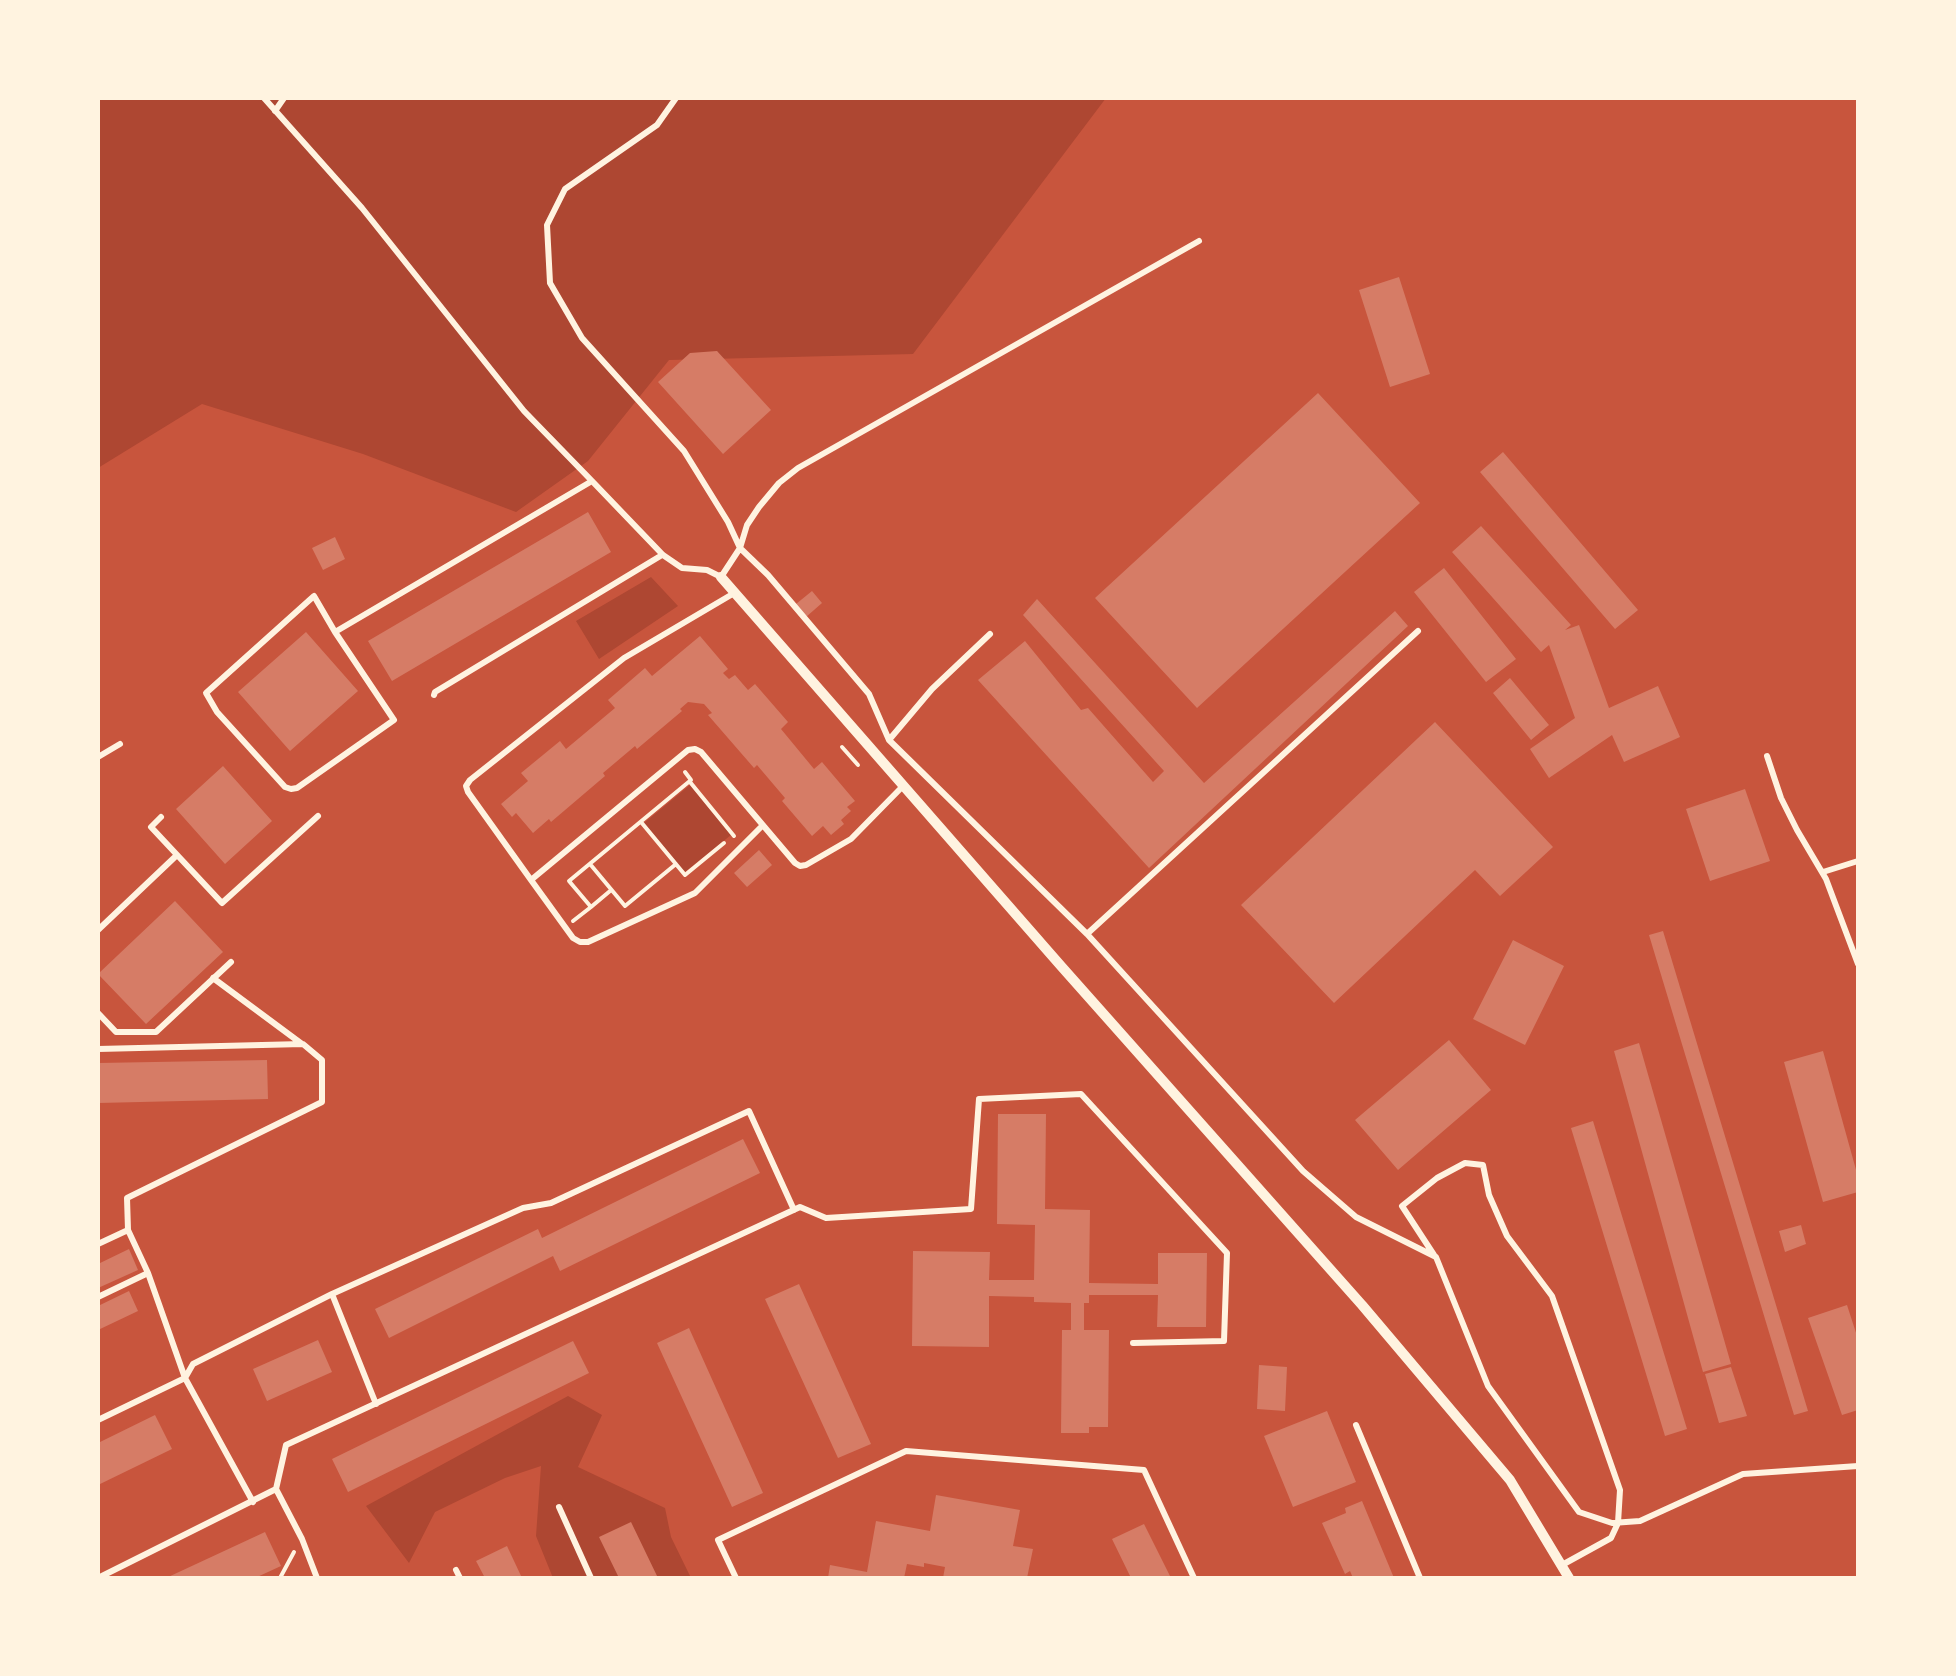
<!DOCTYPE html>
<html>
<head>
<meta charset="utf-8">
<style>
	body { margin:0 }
	#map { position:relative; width:1956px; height:1676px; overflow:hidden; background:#c8553d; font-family:"Work Sans",sans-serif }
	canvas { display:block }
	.frame { position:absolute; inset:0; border:100px solid #fff3e0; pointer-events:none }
</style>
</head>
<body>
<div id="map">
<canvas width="1956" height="1676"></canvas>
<div class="frame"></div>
</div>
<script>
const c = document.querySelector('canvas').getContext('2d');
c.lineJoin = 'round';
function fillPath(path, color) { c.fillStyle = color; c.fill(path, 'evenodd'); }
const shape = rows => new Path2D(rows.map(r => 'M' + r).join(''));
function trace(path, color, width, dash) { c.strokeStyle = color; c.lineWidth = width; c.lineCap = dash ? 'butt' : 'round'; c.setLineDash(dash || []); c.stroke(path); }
const green = shape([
	[98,98,1106,98,913,354,669,360,588,461,516,512,363,454,202,404,98,468],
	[651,577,678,606,599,659,576,621],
	[690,785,731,835,685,872,644,823],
	[568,1396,602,1415,578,1467,665,1508,671,1537,691,1578,553,1578,536,1536,541,1466,505,1478,435,1512,409,1563,366,1506]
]);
const building = shape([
	[1399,277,1430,374,1390,387,1359,290],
	[717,351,771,410,723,454,658,382,690,353],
	[1318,393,1420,503,1197,708,1095,598],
	[1503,452,1638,610,1615,629,1480,472],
	[588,512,611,552,392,681,368,641],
	[1481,526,1571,625,1565,630,1579,625,1609,708,1658,686,1680,737,1624,762,1612,735,1549,778,1530,749,1575,718,1549,645,1541,652,1452,552],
	[335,537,345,559,323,570,312,548],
	[1444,568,1516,659,1486,682,1414,592],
	[812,591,822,603,806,617,796,604],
	[1037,599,1204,783,1395,611,1408,626,1149,868,978,680,1025,641,1081,710,1088,708,1153,782,1164,771,1023,615],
	[306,632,358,691,290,751,238,692],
	[700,636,728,669,723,673,729,679,735,675,748,690,755,684,788,722,781,729,814,769,822,762,855,801,847,807,851,811,841,820,844,824,831,835,823,826,812,836,782,801,785,798,757,765,754,768,708,715,712,713,704,704,688,702,680,709,682,711,637,749,635,746,603,773,605,776,551,822,549,819,533,833,516,813,512,817,501,804,528,781,521,773,560,741,566,749,615,708,608,700,645,668,652,676],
	[1510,678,1549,725,1531,740,1493,693],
	[1435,722,1553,847,1500,896,1475,870,1334,1003,1241,905],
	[223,766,272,821,225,864,176,809],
	[1745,789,1770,861,1710,881,1686,809],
	[759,850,772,865,747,887,734,873],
	[175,901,223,952,146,1024,98,974],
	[1663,931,1808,1411,1794,1415,1649,935],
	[1513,940,1564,966,1525,1045,1473,1019],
	[1449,1040,1491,1090,1398,1170,1355,1120],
	[1639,1043,1731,1364,1703,1372,1614,1051],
	[1823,1051,1858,1177,1858,1192,1823,1202,1784,1062],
	[267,1060,268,1099,98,1103,98,1063],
	[998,1114,1046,1114,1045,1209,1090,1210,1089,1283,1158,1284,1158,1253,1207,1253,1206,1327,1157,1327,1158,1295,1089,1295,1089,1303,1084,1303,1084,1330,1109,1330,1108,1427,1089,1427,1089,1433,1061,1433,1062,1330,1071,1330,1071,1303,1034,1302,1034,1297,989,1296,989,1347,912,1346,913,1251,990,1252,989,1280,1034,1280,1035,1225,997,1224],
	[1593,1121,1687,1429,1665,1436,1571,1128],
	[743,1139,760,1173,560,1271,553,1256,389,1338,375,1309,538,1229,542,1238],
	[1801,1225,1806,1244,1785,1252,1779,1231],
	[129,1249,138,1270,98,1288,98,1264],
	[799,1284,871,1444,838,1458,765,1299],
	[129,1291,138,1311,98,1330,98,1306],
	[1847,1305,1858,1339,1858,1410,1842,1415,1808,1318],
	[689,1328,763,1493,732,1507,657,1343],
	[318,1340,332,1372,267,1401,253,1369],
	[573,1341,589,1373,348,1492,332,1459],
	[1259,1365,1287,1367,1285,1411,1257,1409],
	[1731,1367,1747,1416,1719,1423,1705,1374],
	[1327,1411,1356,1482,1293,1507,1264,1436],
	[155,1415,172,1449,98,1485,98,1443],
	[936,1495,1020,1510,1013,1546,1033,1549,1027,1578,943,1578,945,1567,924,1563,924,1567,907,1564,904,1578,828,1578,830,1565,867,1572,876,1521,930,1531],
	[1362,1501,1394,1578,1353,1578,1350,1571,1345,1574,1322,1523,1346,1513,1345,1508],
	[631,1522,658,1578,619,1578,599,1537],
	[1144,1524,1171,1578,1131,1578,1112,1539],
	[265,1532,281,1566,255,1578,166,1578],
	[507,1546,522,1578,485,1578,476,1561]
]);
const path = shape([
	[842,747,858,765],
	[690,782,734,836],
	[641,822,685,875,724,843],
	[590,864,625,906,676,864],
	[591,907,610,891],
	[573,921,591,907,569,881,691,780,685,772],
	[280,1578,294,1552]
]);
const service = shape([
	[264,98,362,208,524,411,592,481],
	[275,111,284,98],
	[1199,241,798,468,779,483,759,507,747,525,740,548,768,575,869,694,889,740,1087,934,1303,1171,1356,1217,1436,1257,1488,1386,1579,1512,1612,1523,1640,1521,1743,1474,1858,1466],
	[736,592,624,658,470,780,466,786,468,792,531,880,573,938,580,942,588,942,695,893,763,825],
	[335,632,314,596,206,693,217,712,285,787,291,789,297,788,394,720,335,632,592,481,663,555,682,568,707,570,721,577,740,548,728,522,684,451,582,338,550,283,547,225,565,189,657,125,676,98],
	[434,695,435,692,662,555],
	[889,740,932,689,990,634],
	[1767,756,1781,798,1797,830,1826,879,1858,964],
	[98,757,120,744],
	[161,817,151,827,222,903,318,816],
	[1823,872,1858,861],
	[531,880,688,750,695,749,701,752,795,863,800,866,806,865,851,839,904,785],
	[98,930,177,855],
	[1087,934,1418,631],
	[213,978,302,1044],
	[98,1013,116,1032,156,1032,231,962],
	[98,1049,303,1044,322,1060,322,1102,127,1198,128,1230,148,1273,185,1378,253,1502],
	[98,1244,128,1230],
	[1434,1255,1402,1206,1437,1178,1465,1163,1483,1165,1489,1195,1507,1236,1552,1296,1620,1490,1618,1523,1611,1538,1562,1565],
	[332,1294,376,1404],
	[98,1297,148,1273],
	[98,1420,185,1378,193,1364,332,1294,523,1208,551,1203,749,1111,794,1210],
	[1356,1425,1420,1578],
	[276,1489,302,1539,317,1578],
	[559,1507,591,1578],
	[456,1570,460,1578],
	[98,1578,276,1489,286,1445,800,1207,826,1218,971,1209,979,1099,1081,1094,1227,1253,1224,1341,1133,1343],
	[736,1578,718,1540,906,1451,1144,1470,1194,1578]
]);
const minor = shape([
	[721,577,1061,966,1362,1305,1510,1480,1569,1578]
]);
fillPath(green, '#ae4732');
fillPath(building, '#d67c66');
trace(path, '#fff3e0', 4);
trace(service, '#fff3e0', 6);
trace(minor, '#fff3e0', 10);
</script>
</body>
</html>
